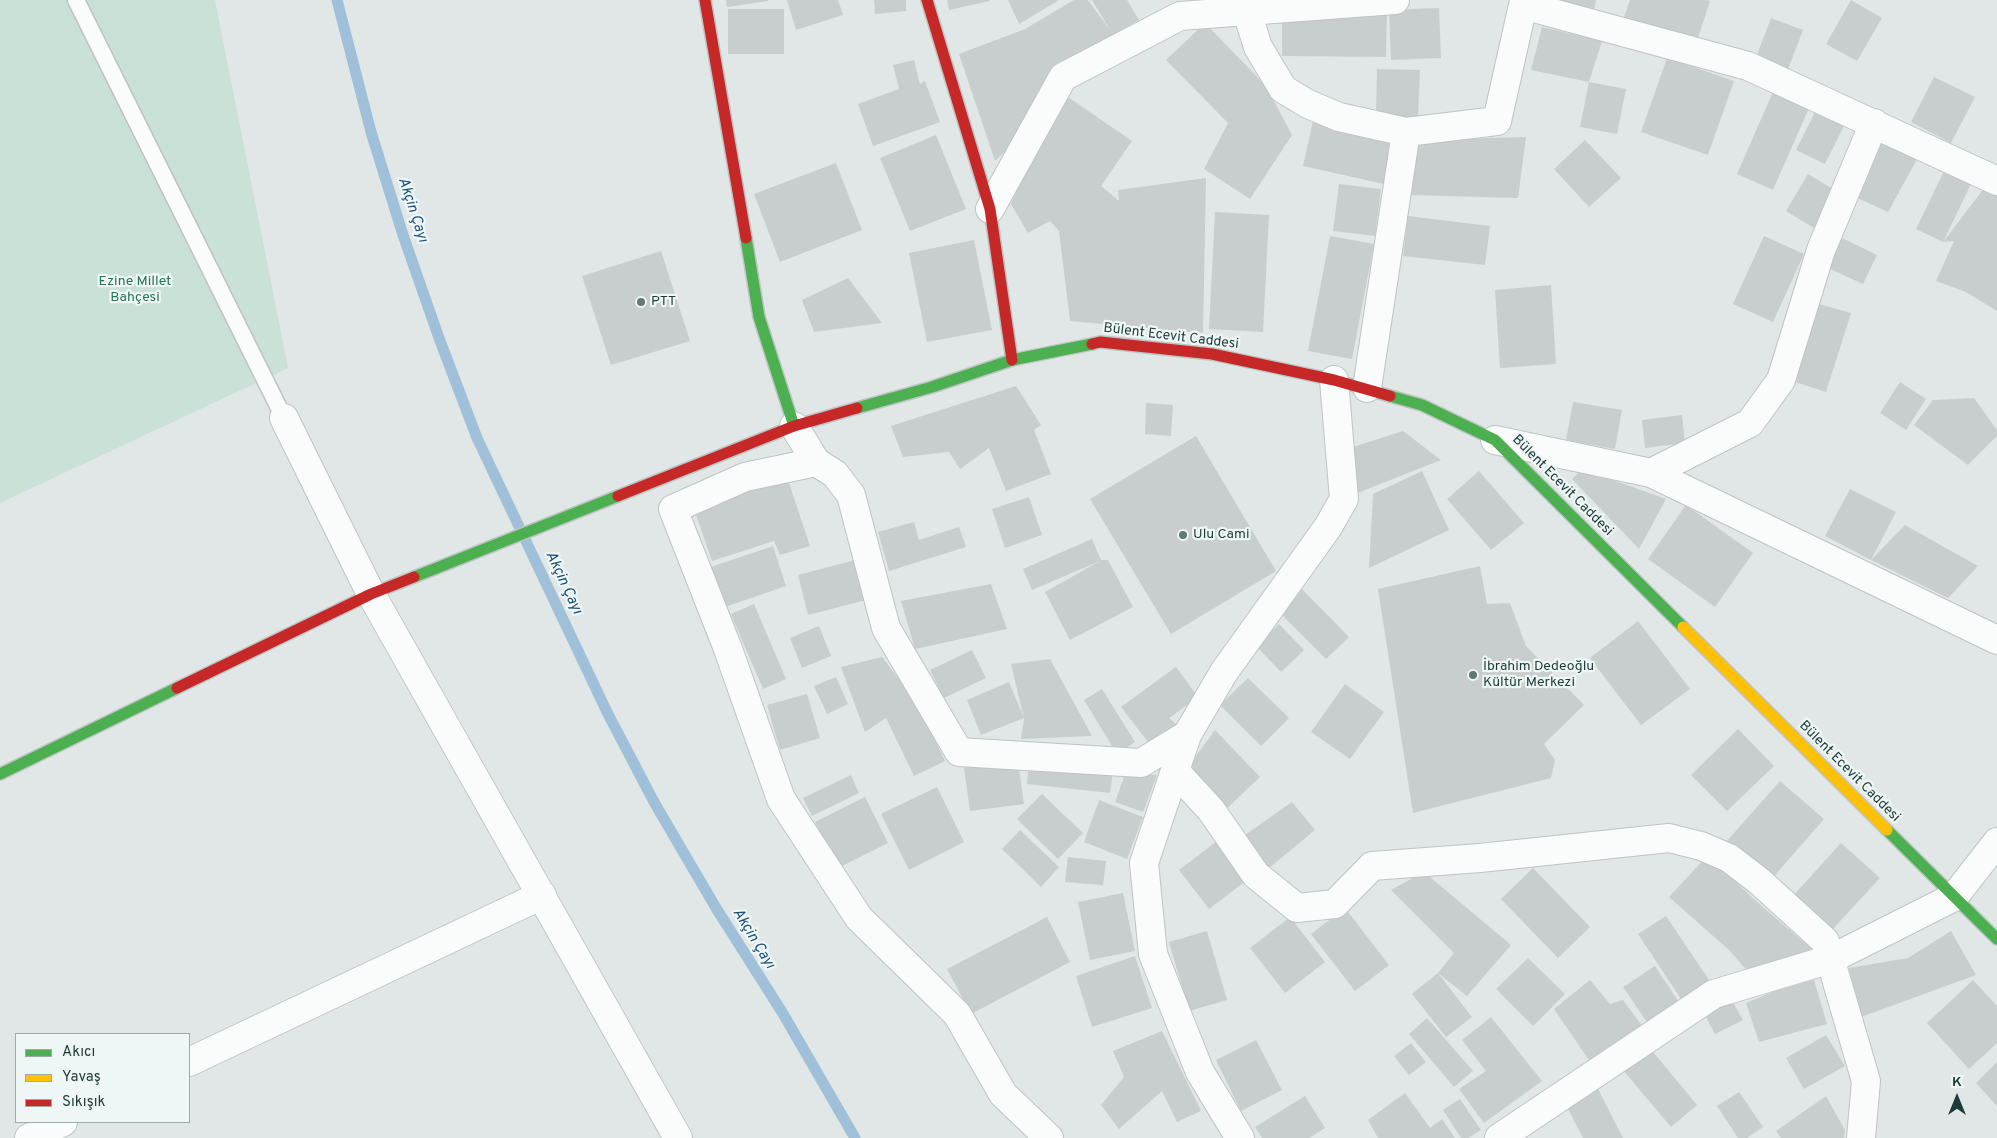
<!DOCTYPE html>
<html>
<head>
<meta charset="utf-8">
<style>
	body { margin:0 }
	#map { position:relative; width:1997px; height:1138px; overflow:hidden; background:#e1e7e6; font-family:Overpass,sans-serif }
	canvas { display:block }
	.legend { position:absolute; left:15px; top:1033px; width:175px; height:90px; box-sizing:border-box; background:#eef7f5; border:1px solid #9babaa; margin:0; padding:6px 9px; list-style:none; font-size:15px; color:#1f3a3a }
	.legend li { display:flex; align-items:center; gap:10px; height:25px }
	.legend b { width:25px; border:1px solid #9babaa }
	.north { position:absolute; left:1932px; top:1073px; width:50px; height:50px; -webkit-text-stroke:4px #eef7f5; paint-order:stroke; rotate:0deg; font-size:14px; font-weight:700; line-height:20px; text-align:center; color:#1f3a3a }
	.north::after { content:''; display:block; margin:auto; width:18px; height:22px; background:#1f3a3a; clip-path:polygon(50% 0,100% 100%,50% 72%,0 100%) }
</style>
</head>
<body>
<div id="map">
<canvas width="1997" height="1138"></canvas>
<ul class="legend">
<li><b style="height:6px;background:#4caf50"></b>Akıcı</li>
<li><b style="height:6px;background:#ffc107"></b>Yavaş</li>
<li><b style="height:6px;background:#c62828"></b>Sıkışık</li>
</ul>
<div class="north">K</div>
</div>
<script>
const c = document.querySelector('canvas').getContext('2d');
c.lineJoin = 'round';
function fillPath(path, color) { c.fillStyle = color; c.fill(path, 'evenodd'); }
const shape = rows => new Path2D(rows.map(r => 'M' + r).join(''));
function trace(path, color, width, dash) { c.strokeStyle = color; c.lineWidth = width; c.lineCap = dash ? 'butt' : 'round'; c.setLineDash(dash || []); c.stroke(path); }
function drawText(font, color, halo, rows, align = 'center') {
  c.font = font + ' Overpass,sans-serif'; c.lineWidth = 4.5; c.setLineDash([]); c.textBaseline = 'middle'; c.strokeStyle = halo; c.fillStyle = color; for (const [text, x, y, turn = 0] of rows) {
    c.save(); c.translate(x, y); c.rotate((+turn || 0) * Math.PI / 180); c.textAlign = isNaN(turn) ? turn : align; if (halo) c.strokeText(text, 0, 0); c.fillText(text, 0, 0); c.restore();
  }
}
const green = shape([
	[0,0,215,0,288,368,0,503]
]);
const stream = shape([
	[337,0,371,132,403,235,439,338,477,438,607,712,654,802,716,908,782,1012,855,1138]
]);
const building = shape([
	[726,0,768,0,768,1,727,7],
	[787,0,838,0,843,15,796,30],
	[874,0,906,0,906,11,875,14],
	[947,0,990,0,990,1,949,10],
	[1008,0,1059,0,1019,24],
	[1074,0,1088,0,1110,30,1092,0,1127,0,1139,20,1113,35,1028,130,995,161,959,54,1025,29],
	[1545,0,1596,0,1594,12],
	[1630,0,1707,0,1710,1,1696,44,1623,20],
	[1851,0,1882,18,1857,61,1826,44],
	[1439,8,1441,58,1391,60,1389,10],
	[728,9,784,9,784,54,728,54],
	[1387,12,1386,57,1282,56,1282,17],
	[1771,18,1803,30,1787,72,1755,60],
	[1205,23,1266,86,1292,135,1250,199,1204,169,1228,123,1166,60],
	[1542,27,1602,41,1589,82,1531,70],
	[1667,58,1734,81,1708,155,1641,132],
	[914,60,920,84,925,81,940,122,873,146,858,104,899,89,893,65],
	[1377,69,1420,70,1418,118,1376,118],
	[1934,77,1975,97,1951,143,1911,122],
	[1589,82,1626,89,1617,134,1580,127],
	[1773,92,1809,108,1773,190,1737,174],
	[1068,97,1132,141,1101,186,1119,201,1118,190,1206,178,1203,333,1070,321,1059,231,1050,221,1028,233,1011,204,1037,143],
	[1816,110,1845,124,1825,164,1796,150],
	[1313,121,1394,139,1384,184,1303,166],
	[936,135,966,209,910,231,880,158],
	[1526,137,1518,198,1411,195,1419,140],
	[1892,138,1920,154,1888,212,1853,196,1876,146],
	[1585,140,1621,178,1589,207,1554,169],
	[836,163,862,230,780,262,754,194],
	[1946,167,1973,180,1943,242,1916,229],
	[1808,174,1836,191,1814,228,1786,211],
	[1339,184,1381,189,1375,236,1333,231],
	[1985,187,1997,196,1997,311,1966,292,1936,281,1954,241,1943,242],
	[1215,212,1269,215,1263,332,1209,329],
	[1408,216,1490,226,1485,265,1403,256],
	[1330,236,1374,244,1352,359,1308,351],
	[1764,236,1804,254,1773,322,1733,304],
	[1842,238,1877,255,1863,284,1828,268],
	[974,240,992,330,927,342,909,253],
	[661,251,690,341,611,365,582,276],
	[848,278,882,323,814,332,802,300],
	[1551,285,1556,364,1500,368,1495,290],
	[1815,303,1851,313,1826,392,1792,381],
	[1900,382,1926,399,1906,430,1880,413],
	[1016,386,1041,425,1034,430,1051,474,1006,491,989,448,960,469,949,452,903,457,891,426],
	[1974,398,1997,430,1997,436,1968,465,1914,425,1933,400],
	[1573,402,1622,410,1615,449,1566,440],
	[1146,403,1173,405,1171,436,1145,434],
	[1682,415,1685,443,1645,448,1642,420],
	[1403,431,1441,460,1355,494,1353,447],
	[1196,436,1276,571,1171,634,1090,499],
	[1582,469,1666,499,1639,549,1572,479],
	[1422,471,1449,530,1369,568,1373,494],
	[1479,471,1524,523,1491,550,1447,499],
	[787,477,810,546,780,555,774,541,712,561,694,509],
	[1850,489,1896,512,1871,560,1825,536],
	[1029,497,1042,535,1005,548,992,509],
	[1686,505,1753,553,1715,607,1648,559],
	[914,522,919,540,959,527,966,547,889,571,878,532],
	[1905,525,1978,566,1948,598,1871,560],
	[1092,539,1101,560,1108,560,1133,607,1070,640,1045,592,1100,561,1032,590,1023,569],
	[773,546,786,586,725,607,711,567],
	[855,560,866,600,808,615,798,575],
	[1480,566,1487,604,1510,603,1526,646,1584,705,1544,744,1555,760,1551,778,1413,813,1378,589],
	[991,584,1007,629,915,649,901,601],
	[1302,589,1349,637,1326,659,1279,612],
	[754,604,786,679,763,689,731,614],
	[1638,621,1690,689,1641,725,1590,658],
	[1279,624,1304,650,1281,672,1256,646],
	[819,626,831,656,802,668,790,638],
	[972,650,986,678,944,698,930,670],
	[882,657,917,703,945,761,914,776,886,718,865,732,841,667],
	[1050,659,1092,736,1021,739,1024,719,1011,664],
	[1176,667,1198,697,1169,718,1177,725,1151,746,1121,707],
	[836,677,848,704,827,714,814,686],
	[1248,678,1289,718,1261,746,1220,705],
	[1009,682,1024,718,981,735,967,700],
	[1345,684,1384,712,1350,759,1311,732],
	[1102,689,1135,742,1117,754,1084,700],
	[807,694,820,738,780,750,767,705],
	[1738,729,1774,766,1727,811,1691,775],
	[1215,730,1260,777,1224,811,1190,764],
	[1018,761,1024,804,970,811,964,768],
	[1029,763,1113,772,1110,793,1027,784],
	[1125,774,1157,775,1143,812,1115,802],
	[851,775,859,793,812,816,803,798],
	[1780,781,1824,819,1770,881,1726,842],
	[937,787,964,842,909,870,881,814],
	[1042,794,1083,833,1058,859,1017,819],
	[865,797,888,843,838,868,815,822],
	[1099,800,1143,817,1127,859,1084,842],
	[1292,802,1315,830,1268,869,1245,835],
	[1020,830,1059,867,1041,887,1002,849],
	[1217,841,1247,880,1209,909,1179,870],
	[1841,843,1880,878,1830,932,1792,897],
	[1707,856,1765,909,1812,949,1750,974,1729,950,1669,897],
	[1068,857,1106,861,1103,885,1065,882],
	[1533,868,1590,927,1558,958,1501,899],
	[1424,872,1511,945,1467,996,1438,973,1454,953,1391,890],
	[1123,893,1135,951,1090,960,1078,902],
	[1345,908,1389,965,1355,991,1311,934],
	[1666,916,1709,980,1681,999,1638,934],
	[1047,917,1070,962,971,1014,947,969],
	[1290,917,1325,962,1285,993,1250,948],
	[1207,931,1227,1000,1189,1011,1169,942],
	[1951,931,1976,975,1861,1017,1849,968,1908,958],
	[1135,956,1152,1008,1092,1027,1076,976],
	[1528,958,1565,994,1533,1026,1496,989],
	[1655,966,1680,1004,1649,1025,1623,987],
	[1438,973,1472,1017,1446,1037,1412,994],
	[1590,980,1610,1004,1623,1000,1643,1027,1591,1063,1554,1009],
	[1814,980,1827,1024,1759,1042,1746,1003,1775,991],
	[1973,980,1997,1006,1997,1043,1969,1069,1927,1023],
	[1730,997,1743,1020,1715,1034,1703,1011],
	[1491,1017,1542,1081,1484,1123,1459,1089,1486,1071,1462,1040],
	[1427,1018,1473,1071,1454,1087,1409,1034],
	[1162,1031,1201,1111,1177,1122,1162,1091,1119,1129,1101,1105,1124,1077,1113,1051],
	[1826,1035,1845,1066,1804,1089,1786,1058],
	[1256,1040,1282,1090,1241,1111,1216,1060],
	[1411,1043,1426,1062,1409,1075,1394,1056],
	[1649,1047,1697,1105,1671,1127,1622,1069],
	[1997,1062,1997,1106,1976,1083],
	[1596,1085,1623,1138,1583,1138,1564,1101],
	[1739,1092,1763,1127,1747,1138,1738,1138,1717,1106],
	[1405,1093,1430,1128,1442,1119,1455,1138,1378,1138,1368,1120],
	[1305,1096,1325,1128,1309,1138,1262,1138,1255,1127],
	[1826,1096,1845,1130,1844,1138,1781,1138,1776,1131],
	[1460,1099,1481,1130,1468,1138,1461,1138,1443,1110]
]);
const lane = shape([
	[76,0,284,418]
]);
const street = shape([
	[1247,12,1258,47,1283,89,1308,104,1339,117,1406,132],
	[990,209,1063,77,1180,16,1395,0],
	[1367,388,1406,132,1497,121,1523,5,1748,66,1997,181],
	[284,418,371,594,678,1138],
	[794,426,816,462,835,474,851,495,886,628,959,752,1141,763,1187,735],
	[1495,440,1651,473,1750,423,1781,380,1821,250,1874,123],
	[816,462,745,477,673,509,728,649,781,799,859,918,957,1014,1003,1094,1049,1138],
	[1651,473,1997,640],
	[1175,771,1211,810,1256,875,1297,908,1335,904,1372,866,1480,858,1669,838,1701,846,1729,858,1759,881,1825,941,1866,1081,1861,1138],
	[189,1062,542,895],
	[29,1138,63,1122],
	[1240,1138,1200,1072,1153,954,1144,863,1187,735,1224,672,1328,527,1344,499,1334,380],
	[1499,1138,1714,994,1831,959,1954,897,1997,842]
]);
const fast = shape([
	[746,238,759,317,794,426],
	[1390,396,1422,405,1495,440,1683,627],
	[857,408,932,387,1012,360,1092,344],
	[414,577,618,496],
	[0,774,177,688],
	[1887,830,1997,939]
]);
const slow = shape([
	[1683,627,1887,830]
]);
const jam = shape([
	[705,0,746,238],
	[927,0,990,209,1012,360],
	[1092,344,1100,342,1212,354,1334,380,1390,396],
	[618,496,794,426,857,408],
	[177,688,371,594,414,577]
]);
const markers = [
	[641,302,5,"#637776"],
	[1183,535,5,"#637776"],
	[1473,675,5,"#637776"]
];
const parkNames = [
	["Ezine Millet",135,282],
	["Bahçesi",135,298]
];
const poiNames = [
	["PTT",651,302],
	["Ulu Cami",1193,535],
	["İbrahim Dedeoğlu",1483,667],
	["Kültür Merkezi",1483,683]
];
const streetNames = [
	["Bülent Ecevit Caddesi",1171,337,7],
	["Bülent Ecevit Caddesi",1562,486,45],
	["Bülent Ecevit Caddesi",1849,772,45]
];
const waterNames = [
	["Akçin Çayı",412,210,72],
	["Akçin Çayı",563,583,65],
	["Akçin Çayı",753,939,59]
];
fillPath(green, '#c9e1d7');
trace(stream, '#9fc0d8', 11);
fillPath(building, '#c8cecd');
trace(lane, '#bec4c3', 19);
trace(street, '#bec4c3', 30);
trace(fast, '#bcc5c4', 14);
trace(slow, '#bcc5c4', 14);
trace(jam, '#bcc5c4', 14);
trace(lane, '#fafbfb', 16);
trace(street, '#fafbfb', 28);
trace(fast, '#4caf50', 11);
trace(slow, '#ffc107', 11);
trace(jam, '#c62828', 11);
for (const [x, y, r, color] of markers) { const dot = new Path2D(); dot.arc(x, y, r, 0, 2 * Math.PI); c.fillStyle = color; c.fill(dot); trace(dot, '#eef7f5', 2); }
drawText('14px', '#287258', '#eef7f5', parkNames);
drawText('14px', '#1f3a3a', '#eef7f5', poiNames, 'left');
drawText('14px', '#1f3a3a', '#eef7f5', streetNames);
drawText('italic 15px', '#184d77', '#eef7f5', waterNames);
</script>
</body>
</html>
